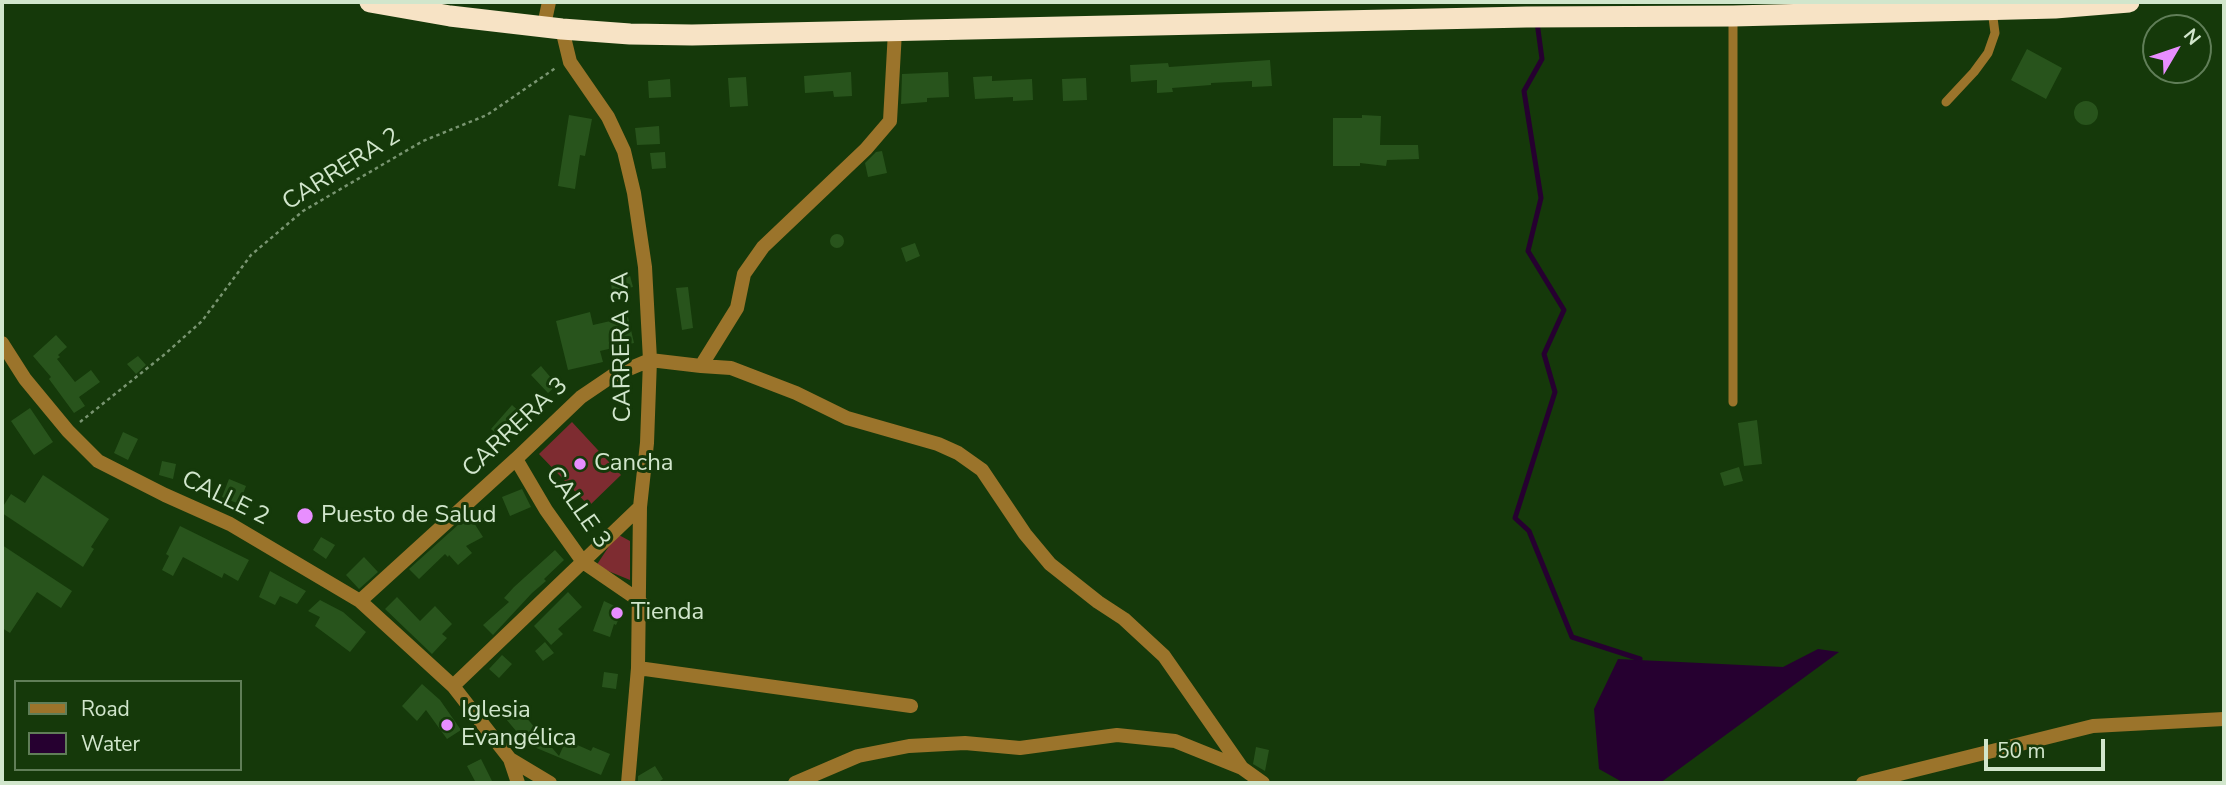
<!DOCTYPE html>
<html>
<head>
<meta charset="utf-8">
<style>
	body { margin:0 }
	#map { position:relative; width:2226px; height:785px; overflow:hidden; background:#15390a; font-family:"Nunito Sans",sans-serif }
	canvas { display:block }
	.frame { position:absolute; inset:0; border:4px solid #d1e6cc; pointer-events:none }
	.legend { position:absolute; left:14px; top:680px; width:228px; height:91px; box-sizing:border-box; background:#15390a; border:2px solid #607e58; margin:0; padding:9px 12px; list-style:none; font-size:21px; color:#d1e6cc }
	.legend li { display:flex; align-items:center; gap:14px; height:35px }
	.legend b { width:35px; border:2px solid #607e58 }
	.north { position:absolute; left:2142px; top:14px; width:70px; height:70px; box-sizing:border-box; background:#15390a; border:2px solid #607e58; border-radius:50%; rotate:51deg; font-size:19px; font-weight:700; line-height:28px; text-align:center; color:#d1e6cc }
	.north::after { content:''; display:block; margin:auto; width:24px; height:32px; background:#e88eff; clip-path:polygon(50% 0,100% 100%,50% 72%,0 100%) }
	.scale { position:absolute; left:1984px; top:739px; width:121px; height:32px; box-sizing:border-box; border:4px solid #d1e6cc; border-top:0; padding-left:9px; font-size:21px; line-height:24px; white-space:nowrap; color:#d1e6cc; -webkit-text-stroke:5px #15390a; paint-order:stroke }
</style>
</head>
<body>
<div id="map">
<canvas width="2226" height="785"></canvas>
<div class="frame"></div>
<ul class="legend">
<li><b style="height:9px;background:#9b742b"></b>Road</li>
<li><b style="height:19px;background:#260030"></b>Water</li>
</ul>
<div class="north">N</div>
<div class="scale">50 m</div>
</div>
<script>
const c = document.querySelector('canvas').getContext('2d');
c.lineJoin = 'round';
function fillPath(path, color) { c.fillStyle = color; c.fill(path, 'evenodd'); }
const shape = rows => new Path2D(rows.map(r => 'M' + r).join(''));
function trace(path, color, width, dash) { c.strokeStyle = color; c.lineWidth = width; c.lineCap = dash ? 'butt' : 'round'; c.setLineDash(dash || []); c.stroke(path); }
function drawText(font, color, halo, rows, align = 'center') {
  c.font = font + ' "Nunito Sans",sans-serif'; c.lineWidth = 6; c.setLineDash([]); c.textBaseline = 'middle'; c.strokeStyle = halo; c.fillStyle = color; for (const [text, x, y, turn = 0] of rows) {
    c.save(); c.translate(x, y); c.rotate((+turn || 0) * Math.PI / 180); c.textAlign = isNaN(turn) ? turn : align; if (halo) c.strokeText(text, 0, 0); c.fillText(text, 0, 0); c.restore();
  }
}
const green = shape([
	[572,422,621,475,589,506,539,454],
	[617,534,630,541,630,580,596,566]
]);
const water = shape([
	[1818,649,1839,652,1660,783,1624,783,1599,769,1594,709,1618,659,1783,667]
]);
const stream = shape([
	[1537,22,1542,59,1524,91,1541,198,1528,251,1564,310,1544,354,1555,392,1515,518,1529,531,1572,637,1640,659]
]);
const building = shape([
	[2027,49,2062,68,2046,99,2011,80],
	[1270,60,1272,86,1252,87,1252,81,1211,83,1211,85,1172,88,1173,92,1157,93,1157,80,1131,82,1130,65,1168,63,1169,67],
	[851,72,852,96,834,97,833,91,805,93,804,76],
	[948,72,949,97,927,98,927,102,901,104,902,74],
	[992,76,992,81,1032,79,1033,100,1013,101,1013,97,975,99,973,77],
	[746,77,748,106,730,107,728,78],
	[1086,78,1087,100,1063,101,1062,79],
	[670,79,671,97,649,98,648,81],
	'2074 113a12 12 0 1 1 24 0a12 12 0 1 1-24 0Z',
	[569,115,592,119,585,156,580,155,575,189,558,186],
	[1362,115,1381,116,1380,145,1418,145,1419,159,1387,160,1386,166,1360,163,1360,166,1333,166,1333,118,1362,118],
	[659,126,660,144,637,145,635,128],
	[882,151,887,173,868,177,865,163,876,152],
	[665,152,666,168,652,169,650,153],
	'830 241a7 7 0 1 1 14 0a7 7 0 1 1-14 0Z',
	[915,243,920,256,906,262,901,248],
	[629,272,633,287,612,291,610,276],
	[688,287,693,328,682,330,676,288],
	[590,312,593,325,628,317,634,343,600,351,603,362,568,370,556,321],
	[56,335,67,347,58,355,60,357,57,359,75,382,91,370,100,382,79,397,85,406,74,413,49,379,51,377,33,356],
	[138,356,146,365,136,374,127,364],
	[541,366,557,385,548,393,531,375],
	[512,405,524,416,502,439,491,429],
	[30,408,53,442,34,455,11,421],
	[1757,420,1762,464,1744,466,1738,423],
	[123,432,138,439,128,460,114,453],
	[162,461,176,464,173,479,159,475],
	[1739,467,1743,481,1724,486,1720,473],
	[43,475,109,519,91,547,94,549,83,567,2,513,2,508,11,494,25,503],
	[229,479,246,486,239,504,222,497],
	[522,489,531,507,510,516,502,497],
	[469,515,483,537,466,546,472,553,458,565,449,555,448,557,445,554,419,579,409,569],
	[180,526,249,560,238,581,224,573,222,578,183,557,173,576,162,570,169,556,166,554],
	[321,537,335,545,326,559,313,550],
	[2,545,72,591,61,608,37,592,10,633,2,628],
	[555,550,564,560,544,579,546,581,532,593,493,635,483,625,509,602,504,598,514,587],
	[364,557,378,572,359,589,346,575],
	[270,571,306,591,297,604,280,596,275,605,259,597],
	[568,592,582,607,558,629,563,634,551,645,534,626],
	[397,597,420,621,435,606,452,624,442,634,447,638,432,654,385,609],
	[320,600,343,612,366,632,350,652,315,626,320,617,308,611],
	[604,601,623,610,616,625,614,624,610,637,593,631],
	[545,642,554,653,543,661,535,651],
	[502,655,512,664,499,678,489,669],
	[604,672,618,674,616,689,602,687],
	[422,684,440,700,461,730,447,739,426,710,417,721,402,706],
	[519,709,559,756,566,740,591,751,593,747,610,754,601,775,527,744,506,719],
	[1256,747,1269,750,1265,771,1253,764],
	[481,759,493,783,476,783,467,766],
	[655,766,663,779,657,783,638,783,638,776]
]);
const path = shape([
	[80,422,165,354,202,321,251,255,303,211,423,141,487,115,557,67]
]);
const lane = shape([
	[1946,102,1974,72,1988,53,1995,33,1992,10],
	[1733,402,1733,16]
]);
const street = shape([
	[544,25,549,2],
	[562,29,570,62,608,117,624,151,634,193,645,267,650,360,647,443,640,507,638,668,628,783],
	[2,343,25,379,68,431,98,461,165,495,230,524,360,601,453,686,510,759,518,783],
	[701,366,731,368,796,393,847,418,938,444,958,453,982,470,1025,534,1050,564,1098,602,1124,619,1164,656,1242,768],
	[516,459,546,510,583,562,640,601],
	[360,601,516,459,581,397,612,376,650,360,701,366,737,308,744,274,763,247,866,149,890,121,895,31],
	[638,668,911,706],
	[453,686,640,507],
	[510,759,550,783],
	[795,783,858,756,909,746,965,743,1020,748,1117,735,1175,741,1242,768,1263,783],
	[1863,783,2093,726,2224,719]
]);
const highway = shape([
	[370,2,450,16,562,29,630,34,692,35,1526,17,1733,16,2055,8,2129,2]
]);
const markers = [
	[580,464,7,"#e88eff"],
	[305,516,9,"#e88eff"],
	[617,613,7,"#e88eff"],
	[447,725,7,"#e88eff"]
];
const streetNames = [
	["CARRERA 2",342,170,-32],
	["CARRERA 3A",623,347,-91],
	["CARRERA 3",516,428,-43],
	["CALLE 2",225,499,26],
	["CALLE 3",577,508,55]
];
const poiNames = [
	["Cancha",594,464],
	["Puesto de Salud",321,516],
	["Tienda",631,613],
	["Iglesia",461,711],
	["Evangélica",461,739]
];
fillPath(green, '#7e2c31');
fillPath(water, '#260030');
trace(stream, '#260030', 5);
fillPath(building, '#28541c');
trace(path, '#799571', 2.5, [3.5, 3.5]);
trace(lane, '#9b742b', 9);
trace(street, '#9b742b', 14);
trace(highway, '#f7e3c5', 21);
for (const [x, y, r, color] of markers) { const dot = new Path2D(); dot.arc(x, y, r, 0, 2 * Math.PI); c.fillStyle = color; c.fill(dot); trace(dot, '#15390a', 2.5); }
drawText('24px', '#d1e6cc', '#15390a', streetNames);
drawText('24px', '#d1e6cc', '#15390a', poiNames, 'left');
</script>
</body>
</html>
